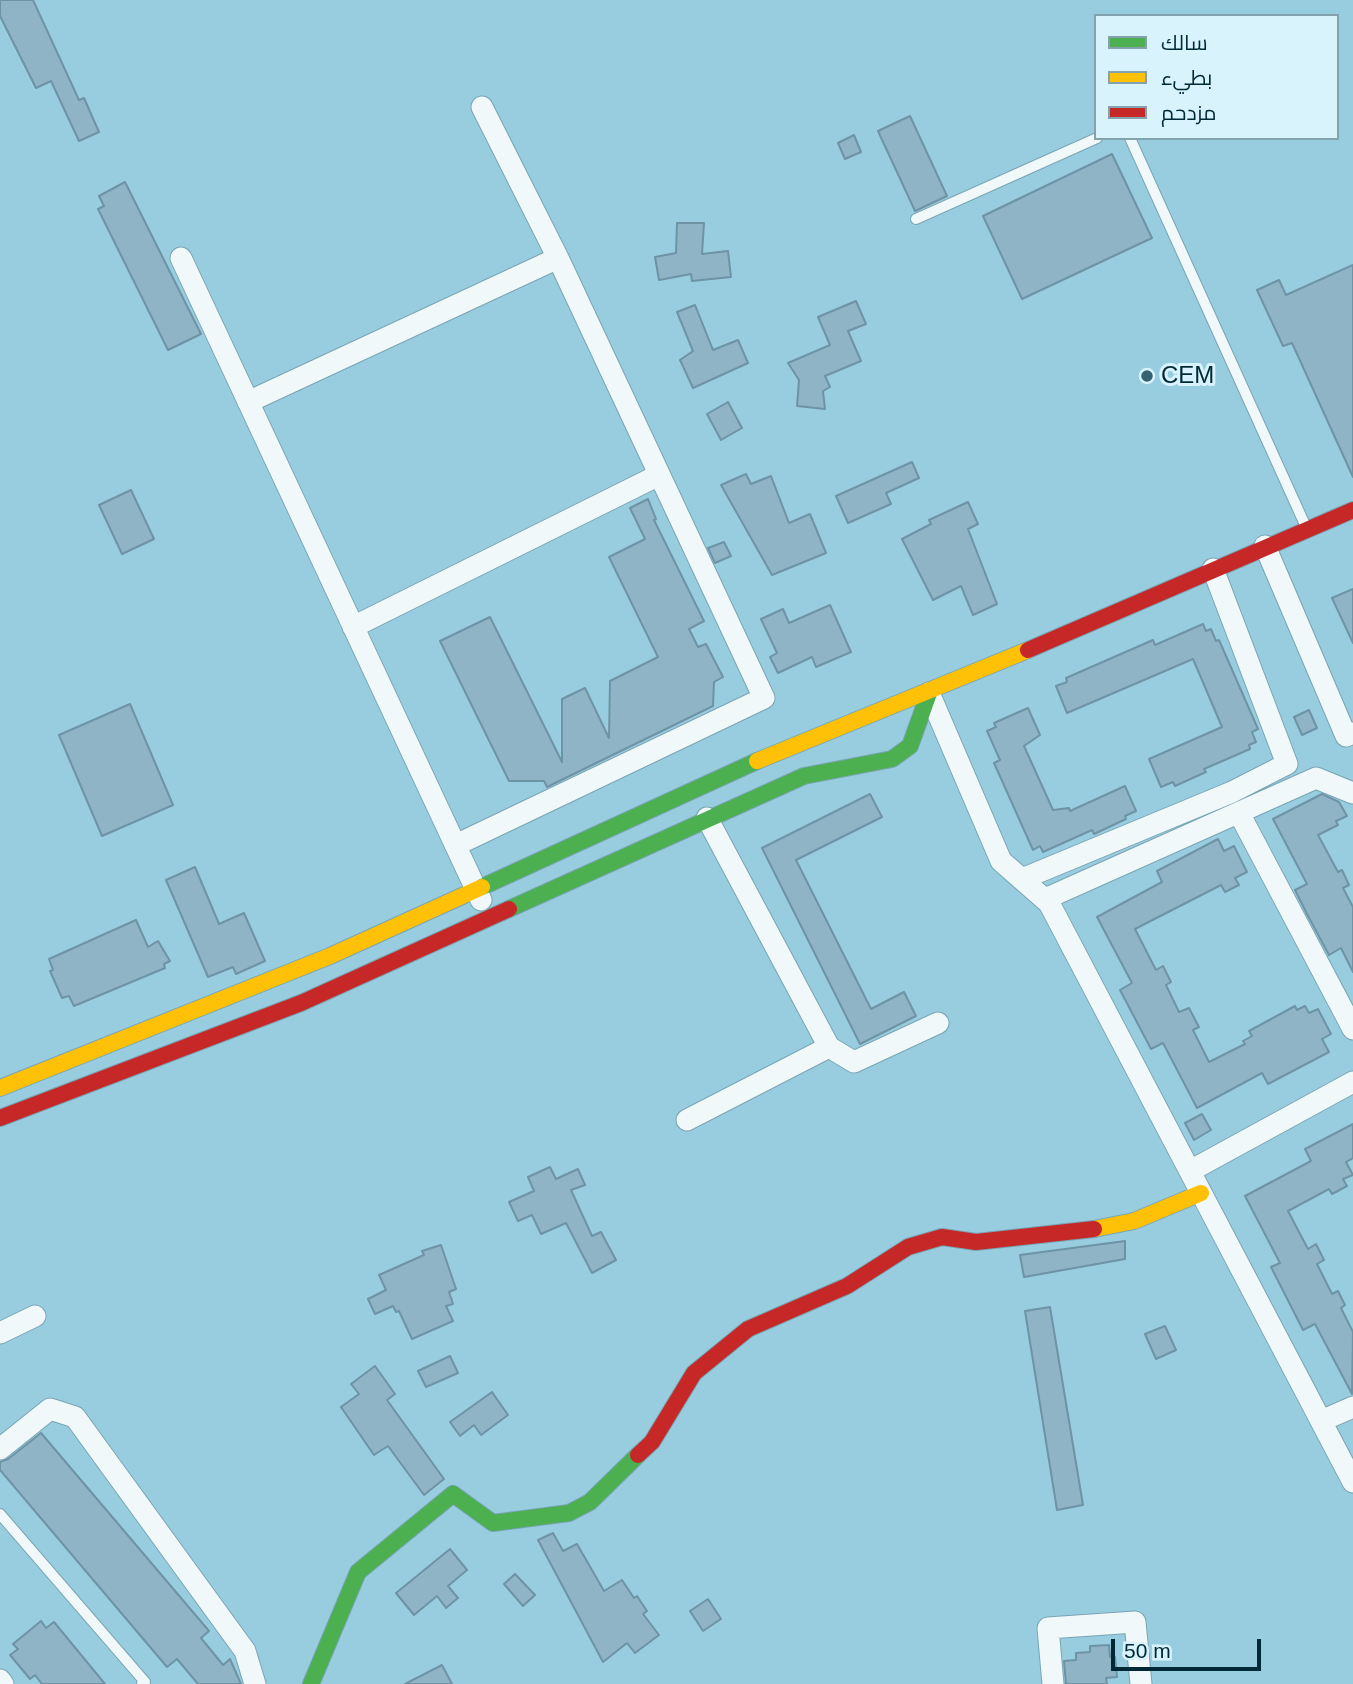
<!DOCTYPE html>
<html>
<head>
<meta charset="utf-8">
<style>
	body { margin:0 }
	#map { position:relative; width:1353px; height:1684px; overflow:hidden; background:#98cde0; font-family:Helvetica,Cairo,sans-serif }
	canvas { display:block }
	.legend { position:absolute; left:1094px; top:14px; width:245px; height:126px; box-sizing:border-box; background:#d8f3fc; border:2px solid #82a2ad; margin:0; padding:9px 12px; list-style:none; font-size:21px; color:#002936 }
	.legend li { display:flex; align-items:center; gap:14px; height:35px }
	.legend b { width:35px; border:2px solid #82a2ad }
	.scale { position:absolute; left:1111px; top:1639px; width:150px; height:32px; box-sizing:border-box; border:4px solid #002936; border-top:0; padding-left:9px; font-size:21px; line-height:24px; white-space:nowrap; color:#002936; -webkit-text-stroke:5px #d8f3fc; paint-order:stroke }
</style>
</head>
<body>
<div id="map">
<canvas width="1353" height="1684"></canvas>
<ul class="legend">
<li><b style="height:9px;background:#4caf50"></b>سالك</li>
<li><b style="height:9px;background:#ffc107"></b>بطيء</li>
<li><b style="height:9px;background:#c62828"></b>مزدحم</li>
</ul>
<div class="scale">50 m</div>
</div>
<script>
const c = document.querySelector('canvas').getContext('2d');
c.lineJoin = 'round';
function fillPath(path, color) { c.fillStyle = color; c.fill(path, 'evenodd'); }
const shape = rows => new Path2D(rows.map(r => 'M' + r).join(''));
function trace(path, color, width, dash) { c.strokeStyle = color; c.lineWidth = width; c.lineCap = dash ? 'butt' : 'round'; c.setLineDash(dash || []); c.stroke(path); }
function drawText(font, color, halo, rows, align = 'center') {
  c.font = font + ' Helvetica,sans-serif'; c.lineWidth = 6; c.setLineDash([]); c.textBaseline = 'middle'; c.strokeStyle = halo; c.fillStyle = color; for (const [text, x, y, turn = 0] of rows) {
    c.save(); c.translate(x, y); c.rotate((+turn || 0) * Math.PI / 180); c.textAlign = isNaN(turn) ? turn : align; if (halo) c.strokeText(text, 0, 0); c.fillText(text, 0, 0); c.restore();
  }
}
const building = shape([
	[0,0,33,0,79,100,84,98,99,132,79,141,51,81,36,88,0,16,0,0],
	[910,116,947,196,915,211,878,131,910,116],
	[854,135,861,152,845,159,838,143,854,135],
	[1112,154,1152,238,1022,299,983,216,1112,154],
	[125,182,201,334,168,350,98,209,104,206,99,196,125,182],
	[677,223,704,223,702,254,728,251,731,277,692,281,691,274,659,280,655,257,676,253,677,223],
	[1353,265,1353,477,1292,343,1283,346,1257,290,1279,280,1286,295,1353,265],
	[856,301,866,324,848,331,861,361,825,376,830,387,823,391,825,409,797,406,799,380,788,363,830,345,818,317,856,301],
	[695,305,713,350,738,340,748,363,693,388,680,360,693,351,677,312,695,305],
	[728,402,742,428,721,440,707,414,728,402],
	[912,462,919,478,886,493,891,504,848,523,836,496,912,462],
	[746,474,751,484,771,476,789,523,810,514,826,553,772,575,721,485,746,474],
	[131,490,154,539,122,554,99,505,131,490],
	[648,499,656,519,654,520,704,621,689,629,698,647,706,644,723,677,714,682,713,706,547,787,544,781,509,781,440,641,490,617,562,762,562,699,585,688,609,738,610,681,658,657,609,557,645,539,630,508,648,499],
	[968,502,978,524,968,529,997,604,973,615,961,586,933,600,902,539,931,524,929,520,968,502],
	[724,542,731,556,715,563,708,548,724,542],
	[1353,589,1353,643,1332,598,1353,589],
	[830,605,851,652,816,667,812,657,778,673,770,657,777,653,761,619,783,609,789,623,830,605],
	[1203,624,1206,631,1211,629,1216,641,1219,640,1258,729,1252,732,1256,742,1249,745,1250,749,1204,769,1206,772,1175,786,1173,782,1161,787,1149,759,1222,727,1193,659,1067,713,1056,686,1067,682,1066,678,1153,640,1155,645,1203,624],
	[130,704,173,805,102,836,59,735,130,704],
	[1028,708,1040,735,1024,746,1053,810,1069,808,1070,811,1125,786,1136,811,1125,816,1126,819,1094,834,1092,830,1043,852,1040,846,1033,850,994,763,1000,760,987,731,996,727,994,723,1028,708],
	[1309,710,1317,728,1302,735,1294,717,1309,710],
	[870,794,882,817,796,860,871,1009,904,992,916,1016,860,1044,762,848,870,794],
	[1322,794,1339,802,1347,816,1336,821,1338,825,1318,835,1338,872,1342,870,1349,885,1343,888,1353,907,1353,972,1341,948,1329,955,1307,914,1295,890,1307,884,1273,819,1322,794],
	[1218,839,1224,851,1234,846,1247,872,1235,878,1239,885,1225,892,1221,885,1135,929,1156,970,1163,966,1171,982,1166,985,1179,1012,1189,1008,1199,1027,1193,1030,1209,1062,1245,1044,1243,1041,1252,1036,1249,1031,1295,1006,1297,1010,1305,1006,1309,1013,1318,1009,1331,1034,1322,1039,1329,1052,1268,1084,1262,1073,1197,1108,1163,1043,1151,1049,1120,990,1132,983,1097,917,1162,882,1157,871,1218,839],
	[195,867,219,924,244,913,265,961,236,974,233,967,208,977,166,880,195,867],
	[136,920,148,947,158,941,170,961,164,964,165,968,74,1006,69,996,62,998,50,971,53,970,49,959,136,920],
	[1202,1114,1211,1130,1194,1140,1185,1123,1202,1114],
	[1353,1124,1353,1158,1346,1162,1353,1175,1343,1179,1347,1186,1332,1194,1329,1189,1288,1211,1308,1249,1316,1244,1324,1260,1317,1264,1332,1294,1338,1291,1345,1305,1341,1308,1353,1332,1352,1394,1315,1324,1303,1330,1271,1267,1280,1263,1245,1196,1311,1161,1305,1149,1353,1124],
	[550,1167,556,1179,578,1169,585,1185,571,1190,592,1236,601,1232,616,1260,592,1273,566,1223,541,1234,532,1215,518,1221,509,1202,534,1191,528,1177,550,1167],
	[1125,1241,1125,1259,1024,1277,1020,1255,1125,1241],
	[441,1245,456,1289,449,1292,453,1304,446,1306,453,1321,412,1339,399,1311,396,1312,393,1306,375,1314,368,1299,386,1290,379,1275,424,1255,422,1251,441,1245],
	[1050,1307,1083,1505,1057,1510,1025,1311,1050,1307],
	[1165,1326,1176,1350,1156,1359,1145,1334,1165,1326],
	[450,1356,458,1373,426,1387,418,1371,450,1356],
	[375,1366,395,1394,387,1400,444,1479,424,1495,388,1446,374,1455,341,1407,359,1394,351,1384,375,1366],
	[492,1392,508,1415,481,1435,474,1425,460,1436,450,1422,492,1392],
	[41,1433,209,1631,201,1638,223,1665,230,1659,241,1684,198,1684,177,1659,167,1667,0,1470,0,1462,8,1459,41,1433],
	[553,1533,563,1551,577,1544,604,1591,622,1580,634,1598,637,1596,647,1611,643,1614,659,1635,635,1653,627,1643,603,1662,538,1540,553,1533],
	[450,1549,467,1570,448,1586,458,1598,446,1608,437,1596,414,1615,396,1593,450,1549],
	[515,1574,535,1595,523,1606,504,1584,515,1574],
	[708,1599,721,1619,703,1631,690,1611,708,1599],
	[41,1621,46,1628,54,1622,105,1684,42,1684,35,1675,30,1679,10,1655,18,1649,13,1644,41,1621],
	[1109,1645,1110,1657,1115,1657,1117,1677,1106,1678,1107,1684,1066,1684,1064,1661,1076,1660,1076,1653,1090,1652,1090,1646,1109,1645],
	[442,1665,452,1684,405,1684,442,1665]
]);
const lane = shape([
	[1130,138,1306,527],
	[916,219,1097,138],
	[0,1514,145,1682,142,1684]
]);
const street = shape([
	[181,258,481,900],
	[248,402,558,258],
	[1265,546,1346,736,1353,733],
	[353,627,659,475],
	[929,693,1001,861,1049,903,1353,1482],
	[1239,813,1353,1029],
	[456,845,764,698,558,258,482,107],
	[1022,879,1232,792,1287,764,1213,569],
	[1045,899,1316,778,1353,793],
	[829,1047,854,1062,938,1023],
	[687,1120,829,1047,707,818],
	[1190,1171,1353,1082],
	[0,1333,35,1316],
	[1321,1421,1353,1407],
	[0,1449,50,1409,75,1417,245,1651,255,1684],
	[0,1680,3,1684],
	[1053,1684,1048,1628,1135,1622,1141,1684]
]);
const fast = shape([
	[482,887,757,761],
	[509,909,804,776,892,759,910,746,929,693],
	[311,1684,358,1572,453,1494,493,1523,569,1513,590,1502,638,1455]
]);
const slow = shape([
	[757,761,1028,650],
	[0,1088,330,956,482,887],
	[1094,1229,1134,1221,1201,1193]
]);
const jam = shape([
	[1028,650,1353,510],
	[0,1118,301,1003,509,909],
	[638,1455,652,1442,694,1373,748,1329,847,1286,908,1247,942,1237,976,1242,1094,1229]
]);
const markers = [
	[1147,376,7,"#356272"]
];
const poiNames = [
	["CEM",1161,376]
];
fillPath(building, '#8fb4c6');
trace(building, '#6e93a5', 2);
trace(lane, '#79a5b3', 12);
trace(street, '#79a5b3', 23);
trace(fast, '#79a5b3', 18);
trace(slow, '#79a5b3', 18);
trace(jam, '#79a5b3', 18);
trace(lane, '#f0f8fa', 10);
trace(street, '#f0f8fa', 21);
trace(fast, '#4caf50', 16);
trace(slow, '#ffc107', 16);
trace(jam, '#c62828', 16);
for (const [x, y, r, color] of markers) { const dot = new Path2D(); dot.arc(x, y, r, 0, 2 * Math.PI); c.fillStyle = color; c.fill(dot); trace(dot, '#d8f3fc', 2.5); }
drawText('24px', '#002936', '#d8f3fc', poiNames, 'left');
</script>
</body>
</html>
